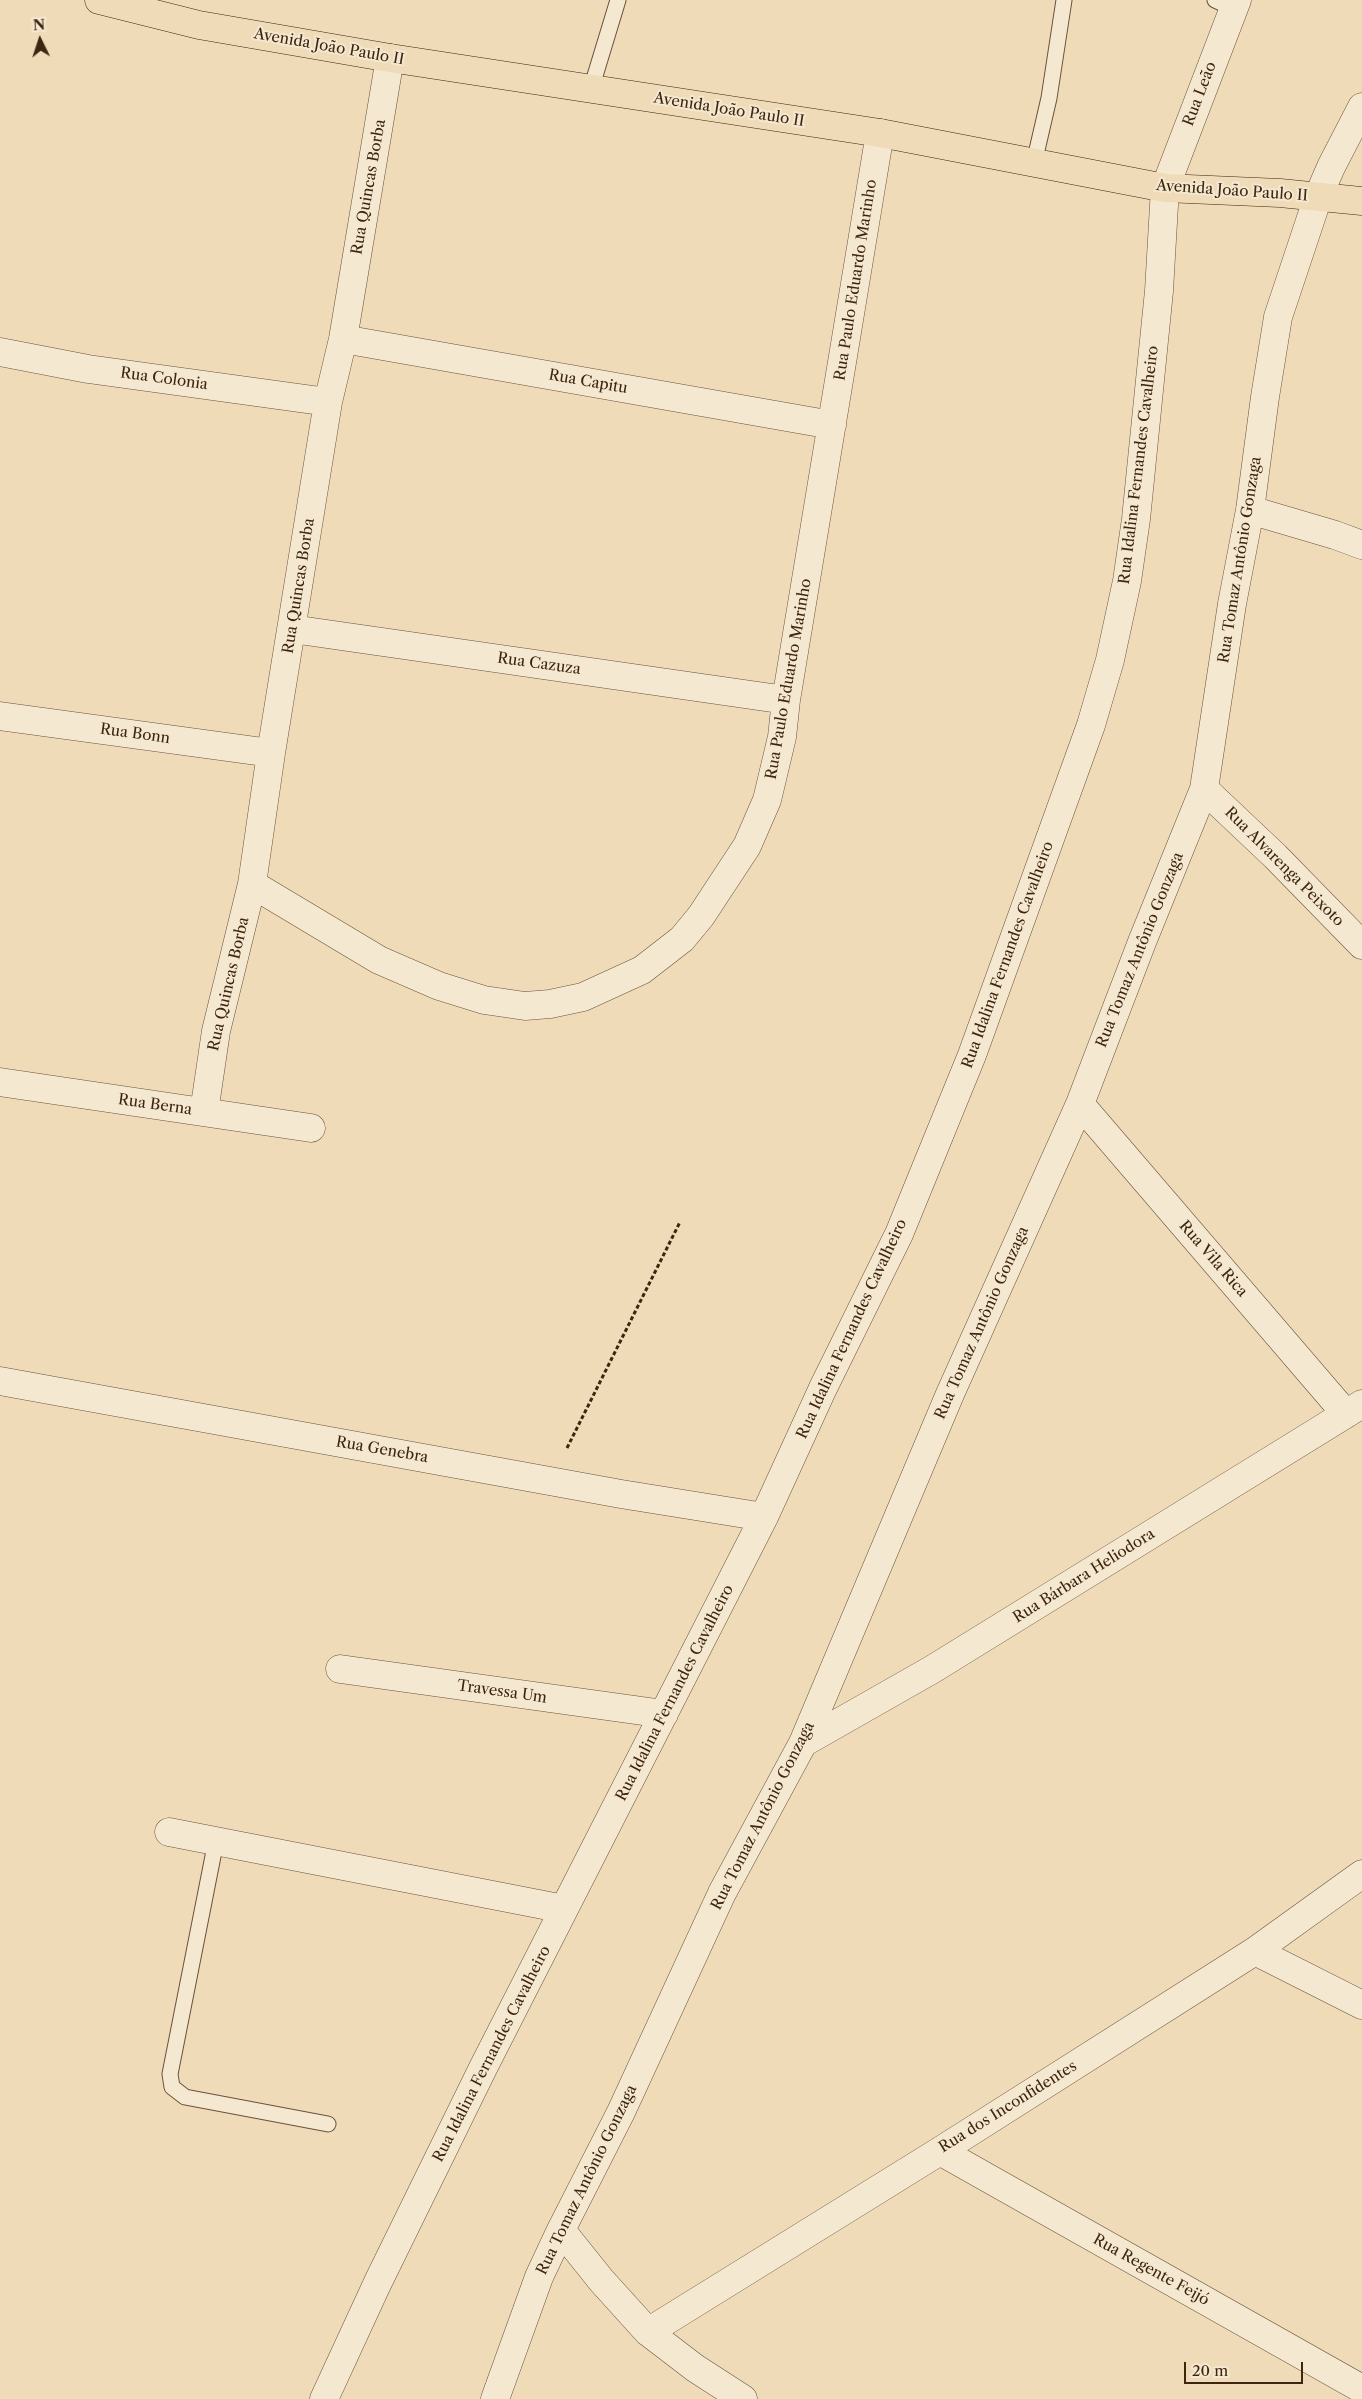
<!DOCTYPE html>
<html>
<head>
<meta charset="utf-8">
<style>
	body { margin:0 }
	#map { position:relative; width:1362px; height:2399px; overflow:hidden; background:#efdbb8; font-family:"Libre Caslon Text",serif }
	canvas { display:block }
	.north { position:absolute; left:15px; top:15px; width:50px; height:50px; -webkit-text-stroke:4px #f5e8d1; paint-order:stroke; rotate:356deg; font-size:14px; font-weight:700; line-height:20px; text-align:center; color:#3e2510 }
	.north::after { content:''; display:block; margin:auto; width:18px; height:22px; background:#3e2510; clip-path:polygon(50% 0,100% 100%,50% 72%,0 100%) }
	.scale { position:absolute; left:1184px; top:2362px; width:119px; height:22px; box-sizing:border-box; border:2px solid #3e2510; border-top:0; padding-left:6px; font-size:15px; line-height:18px; white-space:nowrap; color:#3e2510; -webkit-text-stroke:4px #f5e8d1; paint-order:stroke }
</style>
</head>
<body>
<div id="map">
<canvas width="1362" height="2399"></canvas>
<div class="north">N</div>
<div class="scale">20 m</div>
</div>
<script>
const c = document.querySelector('canvas').getContext('2d');
c.lineJoin = 'round';
const shape = rows => new Path2D(rows.map(r => 'M' + r).join(''));
function trace(path, color, width, dash) { c.strokeStyle = color; c.lineWidth = width; c.lineCap = dash ? 'butt' : 'round'; c.setLineDash(dash || []); c.stroke(path); }
function drawText(font, color, halo, rows, align = 'center') {
  c.font = font + ' "Libre Caslon Text",serif'; c.lineWidth = 4; c.setLineDash([]); c.textBaseline = 'middle'; c.strokeStyle = halo; c.fillStyle = color; for (const [text, x, y, turn = 0] of rows) {
    c.save(); c.translate(x, y); c.rotate((+turn || 0) * Math.PI / 180); c.textAlign = isNaN(turn) ? turn : align; if (halo) c.strokeText(text, 0, 0); c.fillText(text, 0, 0); c.restore();
  }
}
const path = shape([
	[567,1448,680,1222]
]);
const lane = shape([
	[1215,0,1232,8],
	[591,89,618,0],
	[1034,163,1049,98,1064,0],
	[216,1841,170,2074,172,2087,185,2097,328,2124]
]);
const street = shape([
	[343,339,832,425],
	[0,352,88,369,328,402],
	[1250,510,1335,535,1362,545],
	[292,629,786,700],
	[0,716,271,753],
	[1204,789,1275,856,1362,945],
	[252,884,379,960,439,986,484,1000,525,1006,550,1004,583,997,642,970,682,939,701,916,747,846,767,800,782,737,786,700,880,133],
	[0,1082,311,1128],
	[1080,1104,1346,1414],
	[204,1112,216,1031,252,884,271,753,328,402,343,339,390,58],
	[0,1381,621,1494,764,1517],
	[340,1669,664,1714],
	[803,1743,933,1669,1362,1404],
	[169,1832,564,1909],
	[1255,1951,1362,2005],
	[940,2151,1362,2389],
	[561,2230,601,2280,648,2332,695,2368,743,2399],
	[648,2332,940,2151,1255,1951,1362,1874],
	[324,2399,378,2282,483,2068,764,1517,823,1388,899,1234,972,1055,1091,725,1110,660,1127,581,1136,519,1159,291,1165,188,1237,0],
	[495,2399,539,2277,561,2230,621,2112,722,1893,803,1743,950,1394,1080,1104,1142,942,1204,789,1232,604,1250,510,1265,397,1278,317,1318,197,1331,167,1362,107]
]);
const primary = shape([
	[99,0,199,25,390,58,880,133,1165,188,1280,193,1362,201]
]);
const streetNames = [
	["Avenida João Paulo II",329,47,10],
	["Rua Leão",1200,94,-69],
	["Avenida João Paulo II",729,110,9],
	["Rua Quincas Borba",369,187,-80],
	["Avenida João Paulo II",1232,191,4],
	["Rua Paulo Eduardo Marinho",856,280,-81],
	["Rua Colonia",164,379,8],
	["Rua Capitu",588,382,10],
	["Rua Idalina Fernandes Cavalheiro",1139,465,-83],
	["Rua Tomaz Antônio Gonzaga",1240,560,-81],
	["Rua Quincas Borba",299,586,-81],
	["Rua Cazuza",539,664,8],
	["Rua Paulo Eduardo Marinho",789,679,-80],
	["Rua Bonn",135,734,8],
	["Rua Alvarenga Peixoto",1284,867,45],
	["Rua Tomaz Antônio Gonzaga",1140,950,-68],
	["Rua Idalina Fernandes Cavalheiro",1008,955,-70],
	["Rua Quincas Borba",229,984,-77],
	["Rua Berna",155,1105,8],
	["Rua Vila Rica",1213,1259,49],
	["Rua Tomaz Antônio Gonzaga",982,1323,-66],
	["Rua Idalina Fernandes Cavalheiro",852,1329,-65],
	["Rua Genebra",382,1450,10],
	["Rua Bárbara Heliodora",1084,1576,-32],
	["Travessa Um",502,1692,8],
	["Rua Idalina Fernandes Cavalheiro",675,1693,-63],
	["Rua Tomaz Antônio Gonzaga",763,1816,-63],
	["Rua Idalina Fernandes Cavalheiro",492,2054,-63],
	["Rua dos Inconfidentes",1008,2107,-32],
	["Rua Tomaz Antônio Gonzaga",587,2180,-64],
	["Rua Regente Feijó",1151,2270,29]
];
trace(lane, '#6a523a', 17);
trace(street, '#6a523a', 29);
trace(primary, '#3e2510', 29);
trace(path, '#3e2510', 3, [4, 2.5]);
trace(lane, '#f5e8d1', 15);
trace(street, '#f5e8d1', 28);
trace(primary, '#efdbb8', 28);
drawText('15px', '#3e2510', '#f5e8d1', streetNames);
</script>
</body>
</html>
